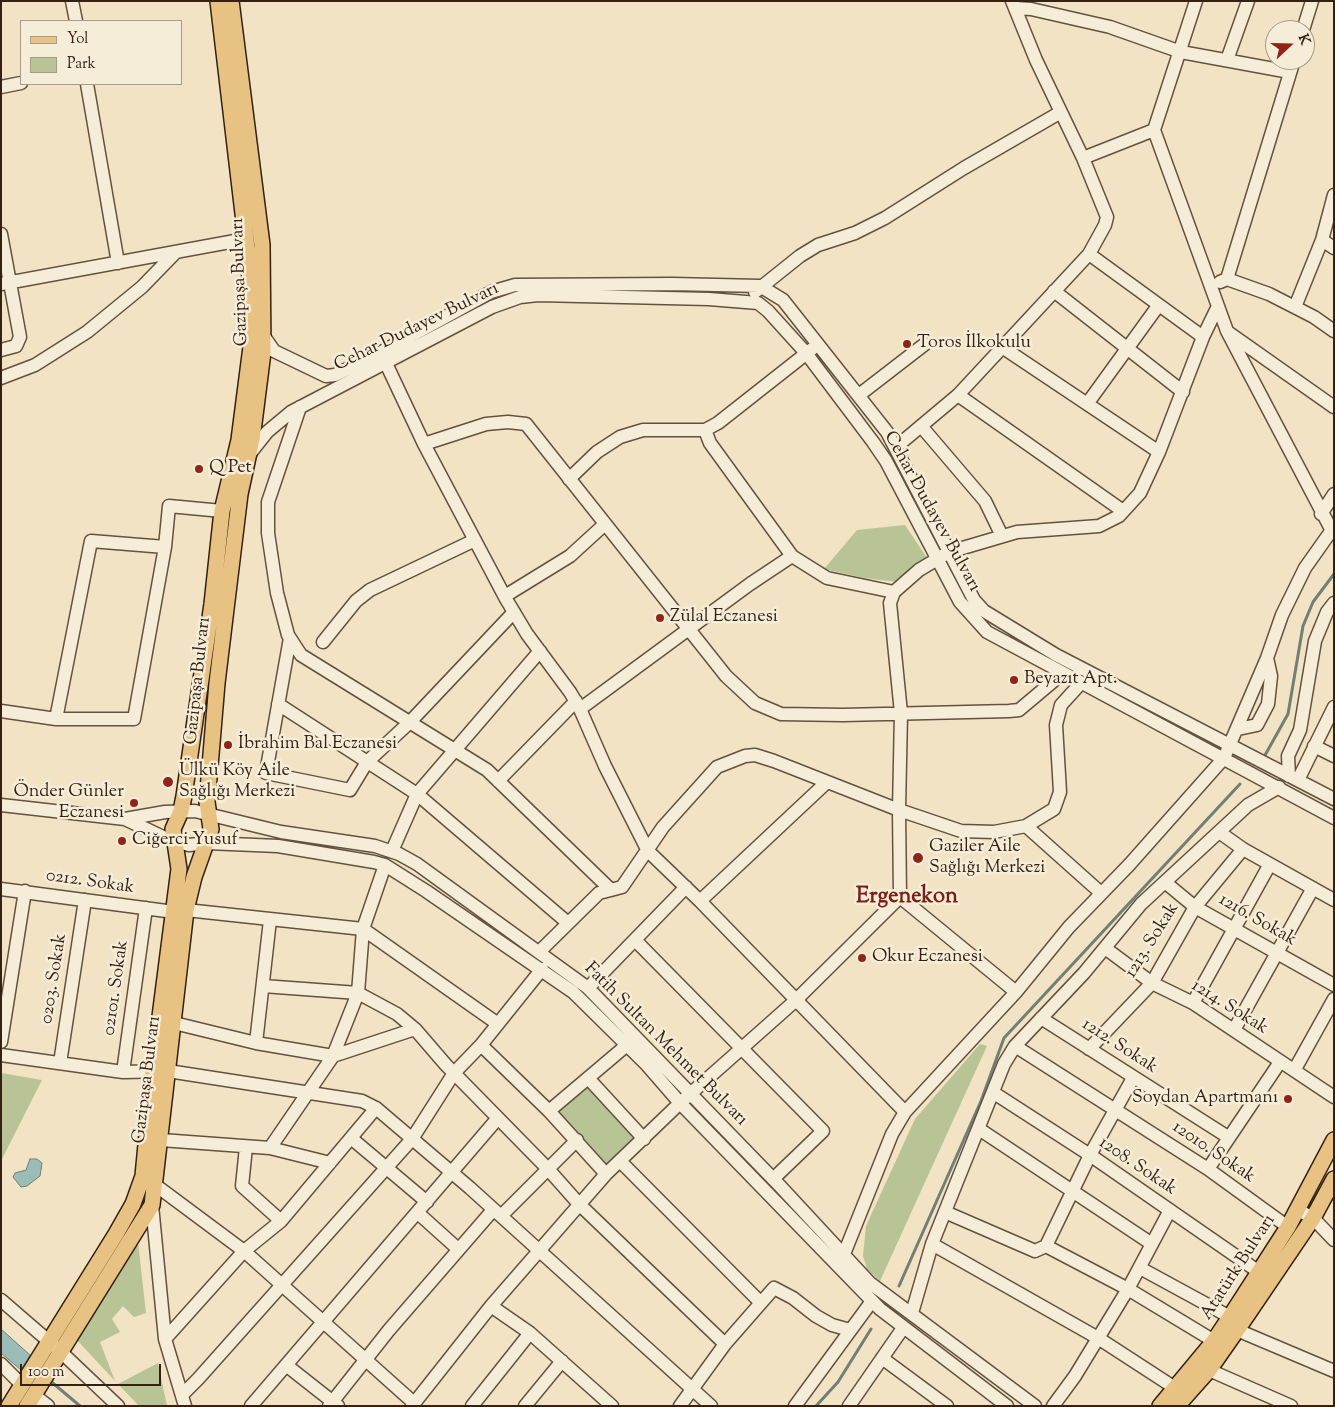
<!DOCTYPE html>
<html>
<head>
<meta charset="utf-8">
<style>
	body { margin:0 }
	#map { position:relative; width:1335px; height:1407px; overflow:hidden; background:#f1e3c3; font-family:"Sorts Mill Goudy",serif }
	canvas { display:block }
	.frame { position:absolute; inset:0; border:2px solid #342114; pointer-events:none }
	.legend { position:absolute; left:20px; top:20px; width:162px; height:65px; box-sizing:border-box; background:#f6edd8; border:1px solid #a89b8a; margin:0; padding:6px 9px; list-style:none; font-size:15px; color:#342114 }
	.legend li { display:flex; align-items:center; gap:10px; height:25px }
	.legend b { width:25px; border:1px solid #a89b8a }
	.north { position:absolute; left:1265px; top:20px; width:50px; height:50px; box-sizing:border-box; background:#f6edd8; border:1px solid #a89b8a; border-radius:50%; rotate:69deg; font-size:14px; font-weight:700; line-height:20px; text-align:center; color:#342114 }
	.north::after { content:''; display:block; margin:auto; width:18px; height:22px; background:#8f2418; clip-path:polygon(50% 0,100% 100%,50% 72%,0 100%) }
	.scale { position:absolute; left:20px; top:1364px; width:141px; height:22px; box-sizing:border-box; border:2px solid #342114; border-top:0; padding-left:6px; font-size:15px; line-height:18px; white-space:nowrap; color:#342114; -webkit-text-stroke:4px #f6edd8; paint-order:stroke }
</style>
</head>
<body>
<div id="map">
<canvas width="1335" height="1407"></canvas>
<div class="frame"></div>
<ul class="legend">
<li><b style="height:6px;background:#e8c282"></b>Yol</li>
<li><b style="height:14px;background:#b8c495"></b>Park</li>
</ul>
<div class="north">K</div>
<div class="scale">100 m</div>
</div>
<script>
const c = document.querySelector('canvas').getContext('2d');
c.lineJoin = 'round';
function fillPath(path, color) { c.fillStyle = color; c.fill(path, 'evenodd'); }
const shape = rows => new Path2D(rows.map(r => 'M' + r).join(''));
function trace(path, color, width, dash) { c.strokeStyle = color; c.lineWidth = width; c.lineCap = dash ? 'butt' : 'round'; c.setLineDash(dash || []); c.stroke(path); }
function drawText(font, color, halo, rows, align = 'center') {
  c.font = font + ' "Sorts Mill Goudy",serif'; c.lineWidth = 5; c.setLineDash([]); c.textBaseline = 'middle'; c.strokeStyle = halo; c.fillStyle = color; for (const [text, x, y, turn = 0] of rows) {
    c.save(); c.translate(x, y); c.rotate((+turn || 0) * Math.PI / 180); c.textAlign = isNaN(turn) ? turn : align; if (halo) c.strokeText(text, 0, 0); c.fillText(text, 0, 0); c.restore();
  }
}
const green = shape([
	[905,525,927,558,898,582,864,578,824,569,857,530],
	[980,1044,987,1046,880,1281,867,1269,863,1256,866,1226,915,1119],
	[1,1073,42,1080,1,1161],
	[589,1084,641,1140,612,1170,560,1115,559,1108],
	[138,1242,146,1313,134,1317,123,1306,112,1319,120,1332,100,1342,115,1381,77,1340],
	[158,1363,167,1406,139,1406,118,1384]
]);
const water = shape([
	[30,1159,37,1159,42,1163,40,1176,27,1186,21,1187,13,1177,15,1173,26,1170,30,1159],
	[1,1329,30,1355,21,1370,1,1353,1,1329]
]);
const stream = shape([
	[1264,757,1288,714,1303,626,1313,602,1334,574],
	[899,1286,981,1101,1004,1038,1240,784],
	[48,1379,80,1406],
	[816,1406,838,1382,871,1329]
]);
const minor = shape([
	[72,1,76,21],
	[1015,8,1031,9,1110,27,1181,52,1290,72],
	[1303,30,1312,1],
	[1227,60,1248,1],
	[87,84,118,263],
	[1,87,21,83],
	[1154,130,1227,331,1331,529],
	[1083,158,1154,130,1196,1],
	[1,234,20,337,16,346,1,350],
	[1322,240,1334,248],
	[1089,254,1203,337],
	[1227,279,1294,60],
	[1220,282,1227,279,1269,294,1314,317,1334,331],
	[1,284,246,239],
	[1054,291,1183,392],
	[755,292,800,256,818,245,855,233,885,218,964,168,1061,112],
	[1295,307,1322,240,1334,195],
	[1229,333,1334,407],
	[263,335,274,351,326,376,335,375,376,355,491,292,515,285,672,284,760,286,783,300,887,432,974,600,984,611,1056,655,1334,799],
	[1002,347,1159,452],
	[383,357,424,444,506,599,527,634,570,692,580,709,605,766,648,851,700,901,905,1112],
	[1,378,35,365,87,332,142,287,176,252],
	[859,395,925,344],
	[958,395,1123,511],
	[1087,404,1158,306],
	[300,407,268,502,268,533,277,593,288,635,301,655,487,770,611,890],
	[921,426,985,501,1002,536],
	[705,430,710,443,792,556,827,578,894,592],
	[424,444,486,424,508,422,526,424,726,676,755,703,781,714,843,715,1009,711,1019,710,1063,673],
	[896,447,958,395,1089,254,1105,225,1107,217,1083,158,1036,60,1012,1],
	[248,456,267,432,291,412,492,307,520,297,538,295,709,299,758,303,768,311,806,353,873,442,886,461,960,602,987,632,1334,818],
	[569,479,597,452,620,437,643,430,705,430,718,423,812,349],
	[1321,514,1334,494],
	[505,596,570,556,605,524],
	[290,638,266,773,350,790,367,762,410,722,514,612],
	[323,642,356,601,370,590,475,540],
	[278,704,417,794,568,923],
	[580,709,750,584,792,556],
	[1,711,56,719,134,719,165,547,169,506,222,511],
	[56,719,91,541,165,547],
	[1238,729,1257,725,1268,704,1271,676,1267,658],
	[1314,746,1334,756],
	[1289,776,1288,756,1300,730,1315,641,1327,612,1334,603],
	[1298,780,1334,707],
	[498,781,576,701],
	[1,805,125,819,165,812,195,811,281,832,375,846,399,854,417,864,588,988,780,1186,870,1283,1035,1406],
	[125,819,163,837,189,845,207,843,278,846,374,862,385,865,426,891,573,992,647,1065,680,1103,880,1309,1007,1406],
	[1026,826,1101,893],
	[1219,832,1243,849,1334,900],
	[392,851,417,794,540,651],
	[1166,883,1195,907,1334,985],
	[1,889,174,912],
	[900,897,1016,992],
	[700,901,827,782],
	[186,910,363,929,498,1024],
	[635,940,823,1131,773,1179],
	[1105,948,1152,983,1193,1003,1334,1097],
	[539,952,599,893,622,887,663,827,717,767,745,756,755,755,774,761,899,810,961,831,994,832,1026,826,1054,809,1060,792,1056,725,1061,705,1081,683],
	[263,986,358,993,397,1014,415,1029,446,1065,548,1169,579,1204,725,1344],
	[588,988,686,887],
	[1193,1003,1270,864],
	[1041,1018,1228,1137],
	[174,1023,256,1043,333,1056,415,1029],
	[1234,1030,1313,888],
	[1,1042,25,891],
	[256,1043,270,920],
	[481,1045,549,1111,606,1174],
	[1015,1046,1208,1169,1288,1227],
	[1089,1049,1152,983,1195,907,1243,849],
	[1,1055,123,1072,168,1071,362,1101,376,1108,470,1188,711,1406],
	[60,1063,85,900],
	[1295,1069,1334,999],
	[123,1072,146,908],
	[588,1078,644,1139],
	[994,1093,1090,1155,1259,1272],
	[549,1111,627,1045],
	[979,1129,1152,1244],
	[351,1138,427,1202],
	[161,1140,270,1148,330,1163],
	[246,1147,242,1186,281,1221],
	[270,1148,333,1056,358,993,363,929,385,865],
	[620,1161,760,1302],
	[1208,1169,1280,1062],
	[154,1184,244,1251,414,1403],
	[152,1205,165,1339,185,1406],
	[1298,1210,1313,1218,1334,1240],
	[945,1212,1035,1251,1046,1246],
	[418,1213,458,1249],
	[501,1216,577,1140],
	[932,1244,1098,1338,1175,1388],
	[1046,1246,1090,1155,1133,1078],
	[1046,1246,1128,1289,1170,1210],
	[844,1254,892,1134,905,1112,1016,992,1069,927,1129,865,1224,758,1267,658,1282,615,1305,568,1334,527],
	[1140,1268,1230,1317],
	[1,1300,60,1351,118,1406],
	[491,1306,530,1333,612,1406],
	[912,1313,932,1244,1004,1064,1015,1046,1084,973,1141,904,1248,805,1279,787],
	[1237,1330,1334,1371],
	[165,1339,244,1251,281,1221,376,1108],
	[882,1358,947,1406],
	[1,1364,22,1385],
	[286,1365,338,1406],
	[1209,1370,1291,1406],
	[34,1395,48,1406],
	[182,1395,198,1379,412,1139,454,1073,481,1045,542,969],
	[251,1406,498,1118],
	[329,1406,389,1330,493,1210],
	[412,1406,491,1306,606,1174,680,1103,795,1001,900,897,899,810,901,713,890,603,894,592,919,570,949,552,1017,532,1099,526,1119,516,1140,493,1159,452,1203,337,1218,306],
	[472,1406,530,1333],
	[525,1406,562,1361],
	[680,1406,725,1344,774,1288,793,1298,816,1316,832,1325,850,1330],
	[795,1406,872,1301],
	[849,1406,903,1328],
	[1053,1406,1075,1376,1128,1289,1214,1341]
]);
const major = shape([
	[9,1406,116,1234,133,1204,143,1176,153,1071,179,869,173,829,181,811,184,796,212,604,222,511,239,440,251,347,251,287,246,239,218,1],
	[27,1406,152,1205,186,910,194,877,211,829,207,802,217,683,240,494,252,439,263,352,262,245,231,1],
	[1160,1406,1214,1341,1230,1317,1288,1227,1334,1140],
	[1177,1406,1209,1370,1237,1330,1313,1218,1334,1179]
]);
const markers = [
	[907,344,5,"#8f2418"],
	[199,469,5,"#8f2418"],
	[660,618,5,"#8f2418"],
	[1014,680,5,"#8f2418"],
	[228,745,5,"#8f2418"],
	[168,782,6,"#8f2418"],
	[134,803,5,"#8f2418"],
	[122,841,5,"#8f2418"],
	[918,858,6,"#8f2418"],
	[862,958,5,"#8f2418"],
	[1288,1099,5,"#8f2418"]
];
const streetNames = [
	["Gazipaşa Bulvarı",241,282,-92],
	["Cehar Dudayev Bulvarı",417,328,-26],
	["Cehar Dudayev Bulvarı",931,512,61],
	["Gazipaşa Bulvarı",199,681,-84],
	["0212. Sokak",90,883,8],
	["1216. Sokak",1257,921,30],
	["1213. Sokak",1153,941,-58],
	["0203. Sokak",55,979,-81],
	["02101. Sokak",117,988,-82],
	["1214. Sokak",1229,1008,32],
	["Fatih Sultan Mehmet Bulvarı",665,1045,45],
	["1212. Sokak",1119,1047,33],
	["Gazipaşa Bulvarı",148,1080,-83],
	["12010. Sokak",1213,1153,34],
	["1208. Sokak",1137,1167,34],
	["Atatürk Bulvarı",1239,1268,-57]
];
const poiNames = [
	["Toros İlkokulu",917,344],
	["Q Pet",209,469],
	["Zülal Eczanesi",670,618],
	["Beyazıt Apt.",1024,680],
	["İbrahim Bal Eczanesi",238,745],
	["Ülkü Köy Aile",179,772],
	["Sağlığı Merkezi",179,793],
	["Önder Günler",124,793,"right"],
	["Eczanesi",124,814,"right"],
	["Ciğerci Yusuf",132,841],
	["Gaziler Aile",929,848],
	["Sağlığı Merkezi",929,869],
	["Okur Eczanesi",872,958],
	["Soydan Apartmanı",1278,1099,"right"]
];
const districtNames = [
	["Ergenekon",907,898]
];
fillPath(green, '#b8c495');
fillPath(water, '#9bbdb8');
trace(water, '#727f76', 1);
trace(stream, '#727f76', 3);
trace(minor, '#635240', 15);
trace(major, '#342114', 18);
trace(minor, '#f6edd8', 12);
trace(major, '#e8c282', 15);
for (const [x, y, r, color] of markers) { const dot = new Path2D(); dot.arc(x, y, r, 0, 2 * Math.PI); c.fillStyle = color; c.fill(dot); trace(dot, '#f6edd8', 2); }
drawText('18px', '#342114', '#f6edd8', streetNames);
drawText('18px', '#342114', '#f6edd8', poiNames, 'left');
drawText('bold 22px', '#7a1f14', '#f6edd8', districtNames);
</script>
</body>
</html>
